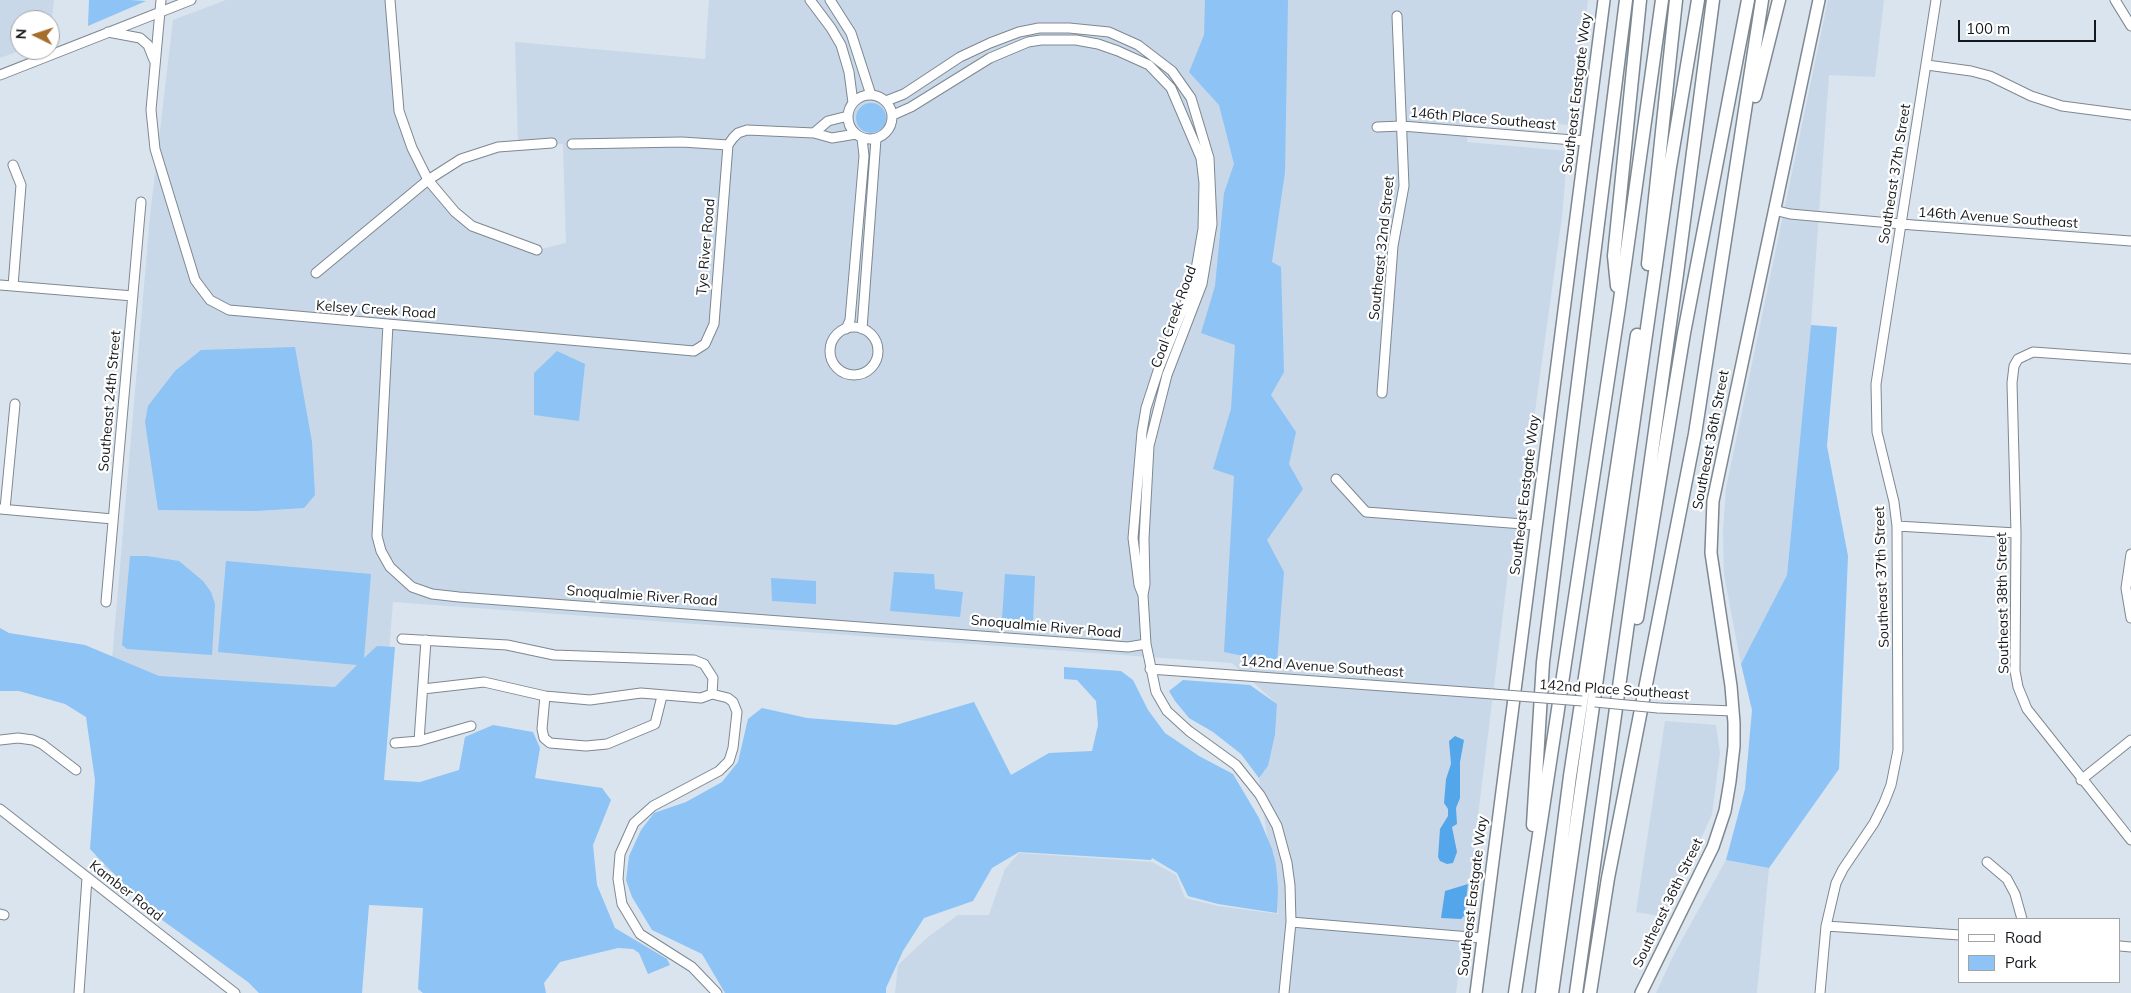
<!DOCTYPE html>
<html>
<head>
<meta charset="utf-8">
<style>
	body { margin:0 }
	#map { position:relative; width:2131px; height:993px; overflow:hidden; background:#d9e4ee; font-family:Mulish,sans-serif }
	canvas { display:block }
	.legend { position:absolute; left:1958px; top:918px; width:162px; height:65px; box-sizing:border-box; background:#fff; border:1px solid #a1a3a5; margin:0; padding:6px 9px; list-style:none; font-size:15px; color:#15191d }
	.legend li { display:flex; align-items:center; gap:10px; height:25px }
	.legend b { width:25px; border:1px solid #a1a3a5 }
	.north { position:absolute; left:10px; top:10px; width:50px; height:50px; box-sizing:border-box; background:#fff; border:1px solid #a1a3a5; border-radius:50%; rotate:274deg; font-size:14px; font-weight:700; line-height:20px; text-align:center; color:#15191d }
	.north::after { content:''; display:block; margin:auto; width:18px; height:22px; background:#a66d2b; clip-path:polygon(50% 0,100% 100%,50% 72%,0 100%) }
	.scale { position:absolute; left:1958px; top:20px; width:138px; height:22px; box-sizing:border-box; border:2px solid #15191d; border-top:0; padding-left:6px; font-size:15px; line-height:18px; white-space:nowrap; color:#15191d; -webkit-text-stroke:4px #fff; paint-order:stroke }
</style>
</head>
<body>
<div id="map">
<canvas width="2131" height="993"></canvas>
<ul class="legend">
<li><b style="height:6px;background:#fff"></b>Road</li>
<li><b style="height:14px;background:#8dc3f5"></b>Park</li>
</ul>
<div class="north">N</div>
<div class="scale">100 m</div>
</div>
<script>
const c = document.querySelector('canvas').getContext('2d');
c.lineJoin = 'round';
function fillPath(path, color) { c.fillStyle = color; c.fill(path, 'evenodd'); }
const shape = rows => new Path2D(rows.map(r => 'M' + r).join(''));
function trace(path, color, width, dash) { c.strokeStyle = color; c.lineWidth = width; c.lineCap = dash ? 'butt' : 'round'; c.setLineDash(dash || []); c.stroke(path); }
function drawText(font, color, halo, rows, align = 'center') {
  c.font = font + ' Mulish,sans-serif'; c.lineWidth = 4.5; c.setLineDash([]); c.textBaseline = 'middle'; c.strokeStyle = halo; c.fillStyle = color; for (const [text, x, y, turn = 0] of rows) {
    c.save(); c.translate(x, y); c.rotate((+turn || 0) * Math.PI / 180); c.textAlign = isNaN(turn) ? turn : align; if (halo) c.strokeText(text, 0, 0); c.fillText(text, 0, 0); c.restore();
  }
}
const built = shape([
	[0,0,54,0,50,39,50,20,20,20,22,50,0,58],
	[226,0,390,0,399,111,428,180,472,226,537,250,566,243,563,144,518,145,515,42,705,59,709,0,1588,0,1573,121,1569,125,1470,117,1467,142,1567,151,1567,158,1562,217,1518,534,1508,573,1456,993,895,993,898,965,928,937,958,915,989,915,1005,869,1019,853,1152,862,1176,875,1185,898,1218,906,1278,914,1259,778,1268,766,1275,735,1277,704,1232,663,393,602,370,895,94,870,150,216,173,20],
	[1828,0,1884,0,1875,77,1829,75,1811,325,1787,575,1741,664,1724,575,1723,532,1726,488],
	[1665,721,1716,725,1720,753,1712,814,1666,917,1636,912],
	[1726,860,1769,868,1757,993,1656,993,1674,954]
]);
const green = shape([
	[89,0,130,0,146,1,88,26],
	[1205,0,1288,0,1285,172,1272,262,1281,267,1284,372,1271,395,1296,432,1289,464,1303,489,1267,540,1284,572,1277,663,1224,652,1234,476,1213,469,1231,409,1235,345,1201,333,1215,286,1224,193,1234,164,1219,105,1189,72,1204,35],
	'856 118a15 15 0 1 1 30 0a15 15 0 1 1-30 0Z',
	[1811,325,1837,327,1827,446,1848,556,1839,769,1769,868,1726,860,1745,789,1752,710,1741,664,1787,575],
	[295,347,312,442,315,495,304,508,256,511,158,510,145,422,148,406,175,371,201,350],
	[557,351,585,364,579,421,534,415,534,373],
	[130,556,147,556,179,561,203,581,211,592,215,604,212,655,127,649,122,645],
	[226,561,371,574,364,658,377,646,395,647,384,780,420,782,459,770,465,737,493,725,533,732,540,748,535,778,602,788,611,800,593,845,597,885,615,928,667,959,670,965,648,974,639,953,633,949,618,948,560,962,544,983,546,993,423,993,418,989,423,908,369,905,362,993,259,993,248,982,151,912,90,849,95,780,86,717,65,704,19,691,0,691,0,628,9,633,85,645,159,676,335,687,357,665,218,652],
	[894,572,934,574,935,589,963,592,960,617,890,611],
	[1005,574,1035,576,1033,621,1002,619],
	[771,578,816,581,816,604,772,601],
	[1064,667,1121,671,1133,680,1148,710,1165,733,1199,756,1233,774,1259,818,1272,849,1276,865,1278,889,1277,913,1218,904,1188,896,1177,873,1152,858,1151,860,1019,852,992,868,973,901,924,918,903,951,886,988,886,993,725,993,702,954,652,930,632,897,626,880,629,856,641,830,654,813,686,802,722,782,738,762,748,719,762,708,807,718,896,725,974,702,1011,775,1049,753,1092,751,1098,725,1096,701,1077,680,1064,679],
	[1183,680,1250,685,1277,704,1275,735,1268,766,1259,778,1241,754,1213,732,1189,718,1175,701,1169,691]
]);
const water = shape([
	[1455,736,1464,740,1460,762,1460,798,1456,808,1457,824,1452,827,1457,852,1453,863,1447,864,1440,861,1438,857,1440,829,1448,816,1448,809,1444,803,1446,779,1451,764,1449,741],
	[1468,884,1464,916,1461,919,1441,918,1445,891]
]);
const minor = shape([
	[161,0,151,110,155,149,195,280,210,300,229,310,694,351,705,344,714,324,728,145,733,138,738,133,747,130,814,133,832,138,856,134],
	[390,0,399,111,412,148,428,180,455,212,472,226,537,250],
	[810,0,831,28,841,45,849,72,853,103],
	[830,0,851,33,871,95],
	[2115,0,2131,26],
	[108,32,140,38,148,45,154,60],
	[1927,65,1971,71,1990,76,2031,96,2062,106,2131,115],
	[0,75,191,0],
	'848 117a22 22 0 1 1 44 0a22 22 0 1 1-44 0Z',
	[886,101,904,94,960,57,990,43,1019,32,1039,28,1069,28,1109,32,1138,45,1172,71,1191,98,1209,158,1212,224,1202,284,1167,375,1149,446,1144,539,1145,584,1143,595,1146,644,1156,692,1167,711,1189,731,1236,765,1260,795,1277,826,1287,863,1290,885,1291,922,1284,993],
	[893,115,911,107,990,58,1028,42,1041,40,1076,40,1098,44,1118,51,1149,65,1171,88,1201,158,1204,183,1203,229,1194,281,1159,368,1146,408,1142,432,1133,538,1139,585,1143,595],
	[1377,127,1402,126,1585,141],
	[814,133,828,121,848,116],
	[572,144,682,142,728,145],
	[1774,210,1790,214,1913,225,2131,241],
	[316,273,428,180,461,159,498,147,552,143],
	[0,285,133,296],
	[13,286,21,185,13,165],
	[388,324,377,536,381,551,390,567,412,587,432,594,459,597,1128,647,1146,644],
	'830 351a24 24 0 1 1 48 0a24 24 0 1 1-48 0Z',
	[846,329,850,320,864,156,862,138],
	[862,329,876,139],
	[2131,359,2033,352,2018,359,2014,366,2012,383,2016,533,2015,671,2018,687,2027,709,2131,840],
	[1382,393,1393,246,1404,186,1397,16],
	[1336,479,1366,512,1536,525],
	[0,509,113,519],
	[5,509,15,404],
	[1897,526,2016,533],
	[2131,554,2126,588,2131,618],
	[106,602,141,202],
	[402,639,507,645,554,655,694,660,704,664,713,678,712,694,701,698,641,693,590,700,545,696,484,682,423,689],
	[1150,669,1493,694],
	[712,694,728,698,733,702,737,712,733,748,729,761,719,771,653,806,634,823,620,854,618,879,622,904,640,934,692,967,717,993],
	[545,696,542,729,544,738,550,743,586,746,607,744,655,724,662,696],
	[1658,708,1733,711],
	[0,740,18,738,33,740,42,744,76,770],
	[419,741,426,640],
	[395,743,419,741,471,726],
	[2081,780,2131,740],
	[0,809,235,993],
	[1987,862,2007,879,2015,894,2022,919],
	[0,914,4,915],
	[1291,922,1482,938],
	[1826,926,1960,935],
	[2120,946,2131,947],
	[79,993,87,878],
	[1820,993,1826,926,1836,883,1843,869,1874,823,1884,803,1891,785,1898,750,1897,526,1894,502,1877,432,1876,384,1936,0]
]);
const major = shape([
	[1476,993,1604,0],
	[1641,993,1713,847,1725,811,1730,781,1734,746,1734,723,1731,686,1711,553,1713,501,1819,0]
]);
const highway = shape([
	[1755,96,1779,0],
	[1648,264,1676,0],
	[1617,286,1614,256,1640,0],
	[1637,618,1684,333,1748,0],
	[1533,825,1543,662,1626,0],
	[1515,993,1619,307,1662,0],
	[1542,993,1570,776,1637,335],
	[1552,993,1670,167,1698,0],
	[1576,993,1677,274,1713,0],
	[1590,993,1608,878,1695,434,1762,0]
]);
const minorBridge = shape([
	[1493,694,1582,701],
	[1595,702,1658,708]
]);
const streetNames = [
	["Southeast Eastgate Way",1577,93,-83],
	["146th Place Southeast",1483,119,5],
	["Southeast 37th Street",1895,174,-81],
	["146th Avenue Southeast",1998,218,4],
	["Tye River Road",706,247,-85],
	["Southeast 32nd Street",1382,248,-84],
	["Kelsey Creek Road",376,310,4],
	["Coal Creek Road",1174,317,-70],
	["Southeast 24th Street",110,401,-85],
	["Southeast 36th Street",1711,440,-79],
	["Southeast Eastgate Way",1525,495,-83],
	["Southeast 37th Street",1882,577,-92],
	["Snoqualmie River Road",642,596,4],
	["Southeast 38th Street",2003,603,-91],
	["Snoqualmie River Road",1046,627,5],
	["142nd Avenue Southeast",1322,667,4],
	["142nd Place Southeast",1614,690,4],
	["Kamber Road",126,891,38],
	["Southeast Eastgate Way",1473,896,-83],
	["Southeast 36th Street",1668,903,-64]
];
fillPath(built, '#c8d8e8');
fillPath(green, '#8dc3f5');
fillPath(water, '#54a6eb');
trace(minor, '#7e8891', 11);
trace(major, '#7e8891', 14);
trace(highway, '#7e8891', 15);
trace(minor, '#fff', 9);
trace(major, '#fff', 11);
trace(highway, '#fff', 12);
trace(minorBridge, '#7e8891', 11, []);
trace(minorBridge, '#fff', 9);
drawText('14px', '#15191d', '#fff', streetNames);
</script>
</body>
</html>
